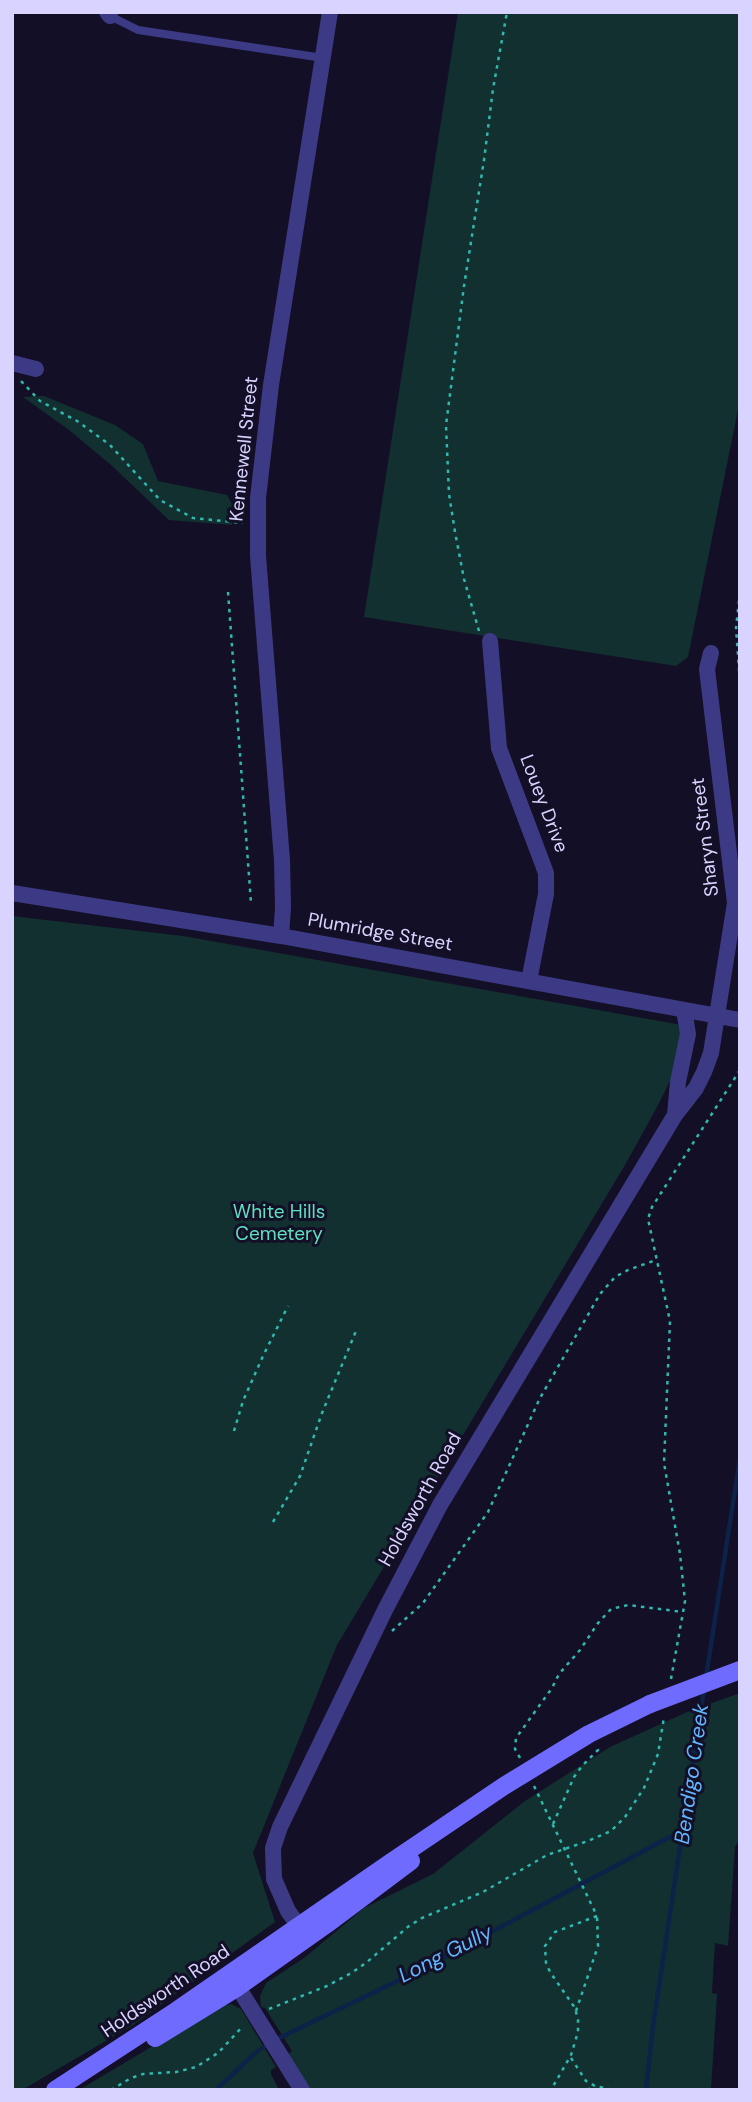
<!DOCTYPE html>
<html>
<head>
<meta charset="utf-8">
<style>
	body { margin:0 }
	#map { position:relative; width:752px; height:2102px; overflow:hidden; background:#130f26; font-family:"DM Sans",sans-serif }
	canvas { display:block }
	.frame { position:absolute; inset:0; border:14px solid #d9d4ff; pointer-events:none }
</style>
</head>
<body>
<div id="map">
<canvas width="752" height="2102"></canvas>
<div class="frame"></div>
</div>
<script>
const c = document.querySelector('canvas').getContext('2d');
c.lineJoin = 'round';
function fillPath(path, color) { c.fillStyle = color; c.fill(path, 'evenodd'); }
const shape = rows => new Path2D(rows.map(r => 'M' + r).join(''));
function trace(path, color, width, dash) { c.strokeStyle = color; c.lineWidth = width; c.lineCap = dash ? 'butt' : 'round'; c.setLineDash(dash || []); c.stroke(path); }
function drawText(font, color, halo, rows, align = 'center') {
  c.font = font + ' "DM Sans",sans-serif'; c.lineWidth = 6; c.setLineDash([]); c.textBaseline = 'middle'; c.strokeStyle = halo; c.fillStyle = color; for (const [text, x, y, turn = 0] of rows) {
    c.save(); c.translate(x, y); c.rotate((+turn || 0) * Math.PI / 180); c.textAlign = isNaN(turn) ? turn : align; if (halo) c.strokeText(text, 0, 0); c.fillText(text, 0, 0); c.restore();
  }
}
const green = shape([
	[458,12,740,12,740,400,688,657,676,666,364,617],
	[44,396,115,425,143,444,158,481,227,495,235,509,232,525,169,520,111,465,69,430,23,397],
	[12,916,183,936,682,1025,672,1077,656,1109,625,1165,337,1645,253,1853,275,1922,133,2025,22,2090,12,2090],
	[740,1693,740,1839,735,1847,728,1946,715,1943,712,1993,717,1994,711,2090,310,2090,288,2054,292,2051,265,2008,261,2007,260,1996,266,1983,304,1958,364,1908,433,1874,525,1801,610,1747,687,1712],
	[231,2004,241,2009,276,2067,271,2070,271,2074,279,2090,79,2090,218,2007]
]);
const stream = shape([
	[706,1677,740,1458],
	[275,2040,418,1971,683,1830],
	[216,2090,255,2053,268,2044],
	[646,2090,653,2026,704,1689]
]);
const path = shape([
	[21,381,40,401,77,421,110,445,160,500,193,518,243,523],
	[228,592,251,903],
	[740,592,736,628,740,683],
	[479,631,464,579,455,532,449,494,446,425,464,286,484,160,493,89,507,12],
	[234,1431,243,1401,263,1356,288,1306],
	[273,1522,300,1476,322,1413,356,1331],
	[392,1631,423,1603,488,1512,540,1398,600,1294,615,1277,628,1270,656,1260],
	[671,1679,685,1601,680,1554,664,1463,670,1321,648,1219,652,1207,740,1070],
	[520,1758,515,1749,516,1738,552,1688,559,1674,580,1650,598,1623,611,1609,628,1605,683,1612],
	[534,1786,597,1916,555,1932,545,1946,546,1963,550,1972,575,2008,578,2020,578,2032,571,2055,551,2090],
	[553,1824,574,1777,582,1766,598,1750,596,1747],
	[269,2009,327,1986,353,1972,367,1962,409,1926,422,1918,483,1892,547,1855,588,1841,611,1831,625,1817,644,1788,658,1754,664,1717],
	[576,2011,598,1946,597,1916],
	[571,2058,586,2081,595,2086,613,2090],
	[111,2090,131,2078,143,2074,176,2072,196,2067,218,2053,243,2026],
	[587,2090,595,2086]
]);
const lane = shape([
	[110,16,138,30,323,58]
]);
const street = shape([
	[107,12,110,16],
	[12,363,36,369],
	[490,641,499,748,546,873,546,894,529,981],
	[12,893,281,936,740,1020],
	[281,936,283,908,282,860,258,556,258,498,271,385,330,12],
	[675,1115,678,1082,688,1034,684,1010],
	[306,1936,288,1911,274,1879,273,1848,280,1827,385,1610,440,1505,675,1115,696,1088,704,1072,711,1053,735,903,707,669,711,653],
	[231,1976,302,2090]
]);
const secondary = shape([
	[155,2038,238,1987,327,1924,411,1861],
	[55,2090,176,2011,390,1863,504,1786,589,1734,650,1704]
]);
const secondaryBridge = shape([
	[650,1704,740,1670]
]);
const streetNames = [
	["Kennewell Street",245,449,-84],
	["Louey Drive",543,804,69],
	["Sharyn Street",706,837,-97],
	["Plumridge Street",380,933,10],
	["Holdsworth Road",421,1500,-61],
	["Holdsworth Road",166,1992,-34]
];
const parkNames = [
	["White Hills",279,1213],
	["Cemetery",279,1235]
];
const waterNames = [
	["Bendigo Creek",693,1774,-82],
	["Long Gully",446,1955,-27]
];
fillPath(green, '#12302f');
trace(stream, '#0c2248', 4.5);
trace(path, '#2fb8b0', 2.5, [3.5, 5]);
trace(lane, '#3d3a85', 8);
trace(street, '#3d3a85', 16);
trace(secondary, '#6f6bff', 18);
trace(secondaryBridge, '#6f6bff', 18);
drawText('19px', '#d9d4ff', '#130f26', streetNames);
drawText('19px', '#5fe0c0', '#130f26', parkNames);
drawText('italic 21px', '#62b6ff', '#130f26', waterNames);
</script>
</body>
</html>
